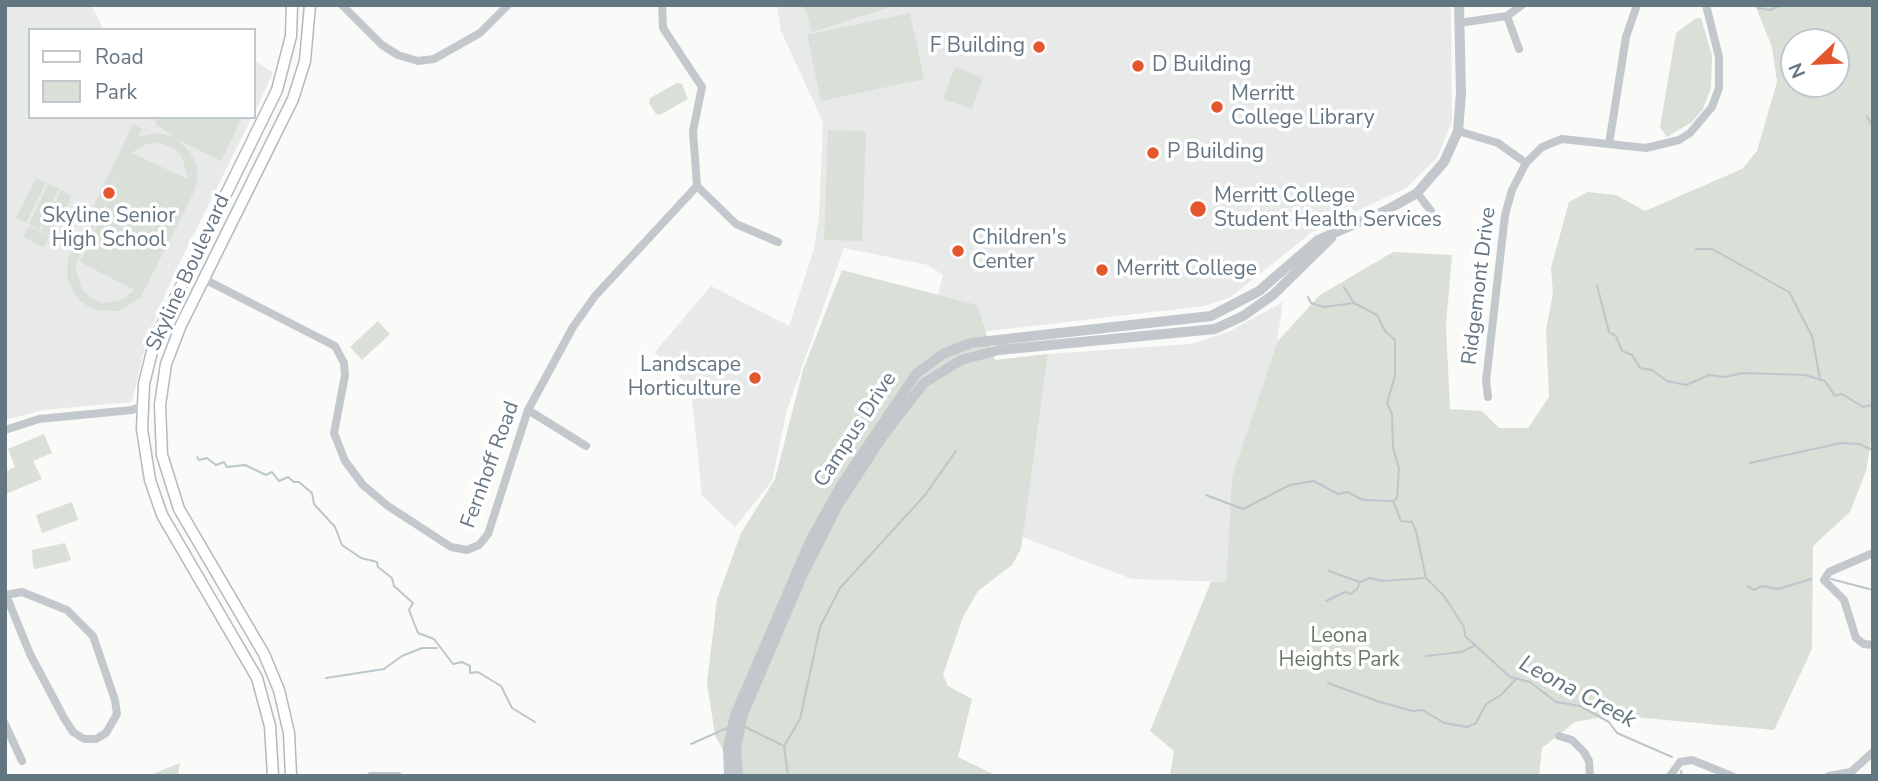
<!DOCTYPE html>
<html>
<head>
<meta charset="utf-8">
<style>
	body { margin:0 }
	#map { position:relative; width:1878px; height:781px; overflow:hidden; background:#fafaf8; font-family:"Nunito Sans",sans-serif }
	canvas { display:block }
	.frame { position:absolute; inset:0; border:7px solid #657683; pointer-events:none }
	.legend { position:absolute; left:28px; top:28px; width:228px; height:91px; box-sizing:border-box; background:#fff; border:2px solid #c1c8cd; margin:0; padding:9px 12px; list-style:none; font-size:21px; color:#657683 }
	.legend li { display:flex; align-items:center; gap:14px; height:35px }
	.legend b { width:35px; border:2px solid #c1c8cd }
	.north { position:absolute; left:1780px; top:28px; width:70px; height:70px; box-sizing:border-box; background:#fff; border:2px solid #c1c8cd; border-radius:50%; rotate:247deg; font-size:19px; font-weight:700; line-height:28px; text-align:center; color:#657683 }
	.north::after { content:''; display:block; margin:auto; width:24px; height:32px; background:#e4572e; clip-path:polygon(50% 0,100% 100%,50% 72%,0 100%) }
</style>
</head>
<body>
<div id="map">
<canvas width="1878" height="781"></canvas>
<div class="frame"></div>
<ul class="legend">
<li><b style="height:9px;background:#fff"></b>Road</li>
<li><b style="height:19px;background:#dadfd7"></b>Park</li>
</ul>
<div class="north">N</div>
</div>
<script>
const c = document.querySelector('canvas').getContext('2d');
c.lineJoin = 'round';
function fillPath(path, color) { c.fillStyle = color; c.fill(path, 'evenodd'); }
const shape = rows => new Path2D(rows.map(r => 'M' + r).join(''));
function trace(path, color, width, dash) { c.strokeStyle = color; c.lineWidth = width; c.lineCap = dash ? 'butt' : 'round'; c.setLineDash(dash || []); c.stroke(path); }
function drawText(font, color, halo, rows, align = 'center') {
  c.font = font + ' "Nunito Sans",sans-serif'; c.lineWidth = 7; c.setLineDash([]); c.textBaseline = 'middle'; c.strokeStyle = halo; c.fillStyle = color; for (const [text, x, y, turn = 0] of rows) {
    c.save(); c.translate(x, y); c.rotate((+turn || 0) * Math.PI / 180); c.textAlign = isNaN(turn) ? turn : align; if (halo) c.strokeText(text, 0, 0); c.fillText(text, 0, 0); c.restore();
  }
}
const built = shape([
	[5,5,91,5,104,30,30,30,30,117,252,117,173,276,147,339,132,402,43,410,5,420],
	[777,5,1451,5,1452,121,1437,158,1406,188,1312,232,1231,297,1204,306,955,335,873,393,939,291,943,275,928,265,844,248,787,410,772,481,735,527,702,496,691,388,655,352,711,286,789,326,814,249,819,216,823,122,781,31],
	[254,60,273,73,254,114],
	[1283,302,1277,342,1232,476,1226,582,1132,579,1022,537,1048,354,1191,344,1228,332]
]);
const green = shape([
	[804,5,897,5,812,32],
	[1755,5,1873,5,1873,428,1866,471,1850,512,1813,546,1812,649,1774,730,1612,715,1575,722,1542,748,1539,776,1170,776,1174,751,1150,731,1211,582,1226,582,1232,476,1277,342,1320,295,1393,252,1452,255,1446,325,1450,409,1482,411,1499,428,1528,428,1549,397,1546,330,1553,293,1551,268,1569,202,1588,192,1616,195,1645,211,1742,169,1757,151,1777,82,1772,47],
	[1794,42,1836,42,1836,84,1794,84],
	[910,13,924,79,821,101,807,35],
	[1696,18,1701,18,1712,55,1711,88,1703,109,1692,122,1667,137,1660,127,1676,33],
	[955,67,983,78,972,109,943,99],
	[677,83,682,84,688,99,660,115,656,114,649,103,650,98],
	[154,117,242,117,221,161,177,139,190,152,197,166,197,181,193,194,141,297,120,311,95,310,81,302,71,288,67,275,68,259,133,124,142,129,138,137,156,133,172,136,157,125],
	[160,143,173,148,182,156,188,179,131,153,146,144],
	[125,163,80,262,135,290,122,300,104,303,92,299,82,290,75,266],
	[828,130,866,131,862,241,824,240],
	[36,178,46,183,26,223,16,218],
	[48,184,59,189,39,230,29,224],
	[61,190,72,196,52,236,41,231],
	[29,226,49,236,44,247,23,237],
	[842,270,977,305,995,360,1048,354,1021,549,1012,565,978,591,963,617,943,675,948,686,972,699,958,757,997,776,737,776,715,735,707,683,717,599,741,533,775,479,803,370],
	[378,321,390,334,362,360,350,347],
	[44,434,52,453,33,461,42,479,6,494,5,472,15,467,8,449],
	[72,502,78,520,42,533,36,515],
	[65,543,71,559,69,561,36,569,33,567,32,550],
	[180,763,178,776,148,776]
]);
const stream = shape([
	[1758,8,1770,10,1781,5],
	[1867,117,1873,126],
	[1696,249,1712,249,1789,292,1812,336,1820,379],
	[1597,285,1609,332,1616,336,1622,351,1632,355,1640,368,1652,370,1667,381,1686,385,1709,375,1725,377,1743,373,1805,375,1825,381,1835,396,1842,394,1863,407,1873,405],
	[1344,287,1354,303,1377,315,1385,331,1395,340,1395,376,1387,403,1392,414,1393,448,1399,468,1397,498,1393,501,1401,521,1412,522,1416,531,1426,578,1444,596,1464,627,1465,636,1510,677,1530,682,1556,702,1580,706,1609,722,1617,733,1672,757],
	[1308,297,1311,303,1324,307,1354,303],
	[197,457,199,460,207,458,216,465,224,462,227,467,245,465,266,475,272,472,279,481,288,477,294,482,299,482,312,493,314,504,335,527,342,545,361,558,377,562,378,567,392,578,394,586,413,603,409,610,418,633,434,639,453,664,462,662,470,666,470,673,478,672,501,686,512,708,535,722],
	[1750,463,1841,443,1859,444,1873,450],
	[1206,495,1243,509,1290,485,1314,481,1338,494,1348,492,1363,500,1393,501],
	[1329,571,1360,582],
	[1831,579,1873,590],
	[1748,586,1754,590,1762,586,1778,589,1811,579],
	[1326,601,1345,592,1350,594,1357,589,1360,582,1370,578,1383,581,1424,578],
	[1426,656,1461,652,1476,645],
	[326,678,384,669,402,656,422,648,437,648],
	[1328,683,1380,702,1413,711,1423,710,1444,723,1467,727,1476,723,1486,704,1501,695,1515,680],
	[745,727,782,745],
	[691,744,727,728],
	[1681,771,1682,776],
	[788,776,784,746,800,719,820,627,840,588,925,495,956,451]
]);
const minor = shape([
	[342,5,382,45,398,55,418,61,434,59,480,33,508,5],
	[662,5,663,28,702,87,693,131,697,186,736,224,778,242],
	[1507,16,1519,49],
	[1459,23,1507,16,1522,5],
	[1458,131,1498,143,1526,163],
	[1609,144,1626,37,1637,5],
	[1417,193,1431,211],
	[204,279,335,346,344,363,345,375,334,433,345,461,363,485,388,506,451,547,467,550,479,545,488,534,528,410,573,327,595,296,697,186],
	[1488,397,1486,381,1505,215,1512,190,1526,163,1542,147,1562,139,1646,148,1679,140,1690,133,1712,107,1719,88,1719,57,1706,5],
	[528,410,586,446],
	[5,430,39,419,132,410,142,406],
	[1873,553,1829,572,1824,580,1844,600,1856,638,1864,644,1873,645],
	[22,592,67,610,93,636,115,700,117,714,106,733,96,739,84,739,73,732,64,718,30,654,6,595,22,592],
	[5,724,22,761],
	[1559,736,1572,740,1584,752,1589,761,1590,776],
	[371,776,398,776],
	[1670,776,1680,762,1692,760,1732,776],
	[1829,776,1851,772,1873,752]
]);
const tertiary = shape([
	[729,776,728,748,735,715,811,539,842,484,916,374,943,354,971,343,1211,316,1259,291,1318,240,1387,210,1417,193,1444,162,1458,131,1461,93,1459,5],
	[738,776,736,749,742,717,802,576,838,505,883,436,924,383,961,360,999,350,1215,329,1243,316,1273,295,1331,238]
]);
const secondary = shape([
	[273,776,270,726,257,678,162,515,150,480,142,429,144,384,155,339,277,90,291,36,292,5],
	[291,776,289,733,279,690,264,654,179,509,162,455,160,405,166,364,181,325,293,99,305,61,310,5]
]);
const markers = [
	[1039,47,7,"#e4572e"],
	[1138,66,7,"#e4572e"],
	[1217,107,7,"#e4572e"],
	[1153,153,7,"#e4572e"],
	[109,193,7,"#e4572e"],
	[1198,209,9,"#e4572e"],
	[958,251,7,"#e4572e"],
	[1102,270,7,"#e4572e"],
	[755,378,7,"#e4572e"]
];
const poiNames = [
	["F Building",1025,47,"right"],
	["D Building",1152,66],
	["Merritt",1231,95],
	["College Library",1231,119],
	["P Building",1167,153],
	["Merritt College",1214,197],
	["Student Health Services",1214,221],
	["Skyline Senior",109,217,"center"],
	["High School",109,241,"center"],
	["Children's",972,239],
	["Center",972,263],
	["Merritt College",1116,270],
	["Landscape",741,366,"right"],
	["Horticulture",741,390,"right"]
];
const streetNames = [
	["Skyline Boulevard",189,273,-65],
	["Ridgemont Drive",1480,286,-83],
	["Campus Drive",856,430,-57],
	["Fernhoff Road",491,465,-70]
];
const parkNames = [
	["Leona",1339,637],
	["Heights Park",1339,661]
];
const waterNames = [
	["Leona Creek",1577,693,28]
];
fillPath(built, '#e8e9e9');
fillPath(green, '#dadfd7');
trace(stream, '#bbc7cb', 2);
trace(secondary, '#b3babf', 13);
trace(minor, '#c3c8cc', 8);
trace(tertiary, '#c3c8cc', 10);
trace(secondary, '#fff', 10);
for (const [x, y, r, color] of markers) { const dot = new Path2D(); dot.arc(x, y, r, 0, 2 * Math.PI); c.fillStyle = color; c.fill(dot); trace(dot, '#fff', 2.5); }
drawText('21px', '#657683', '#fff', poiNames, 'left');
drawText('21px', '#657683', '#fff', streetNames);
drawText('21px', '#687a64', '#fff', parkNames);
drawText('italic 23px', '#60757c', '#fff', waterNames);
</script>
</body>
</html>
